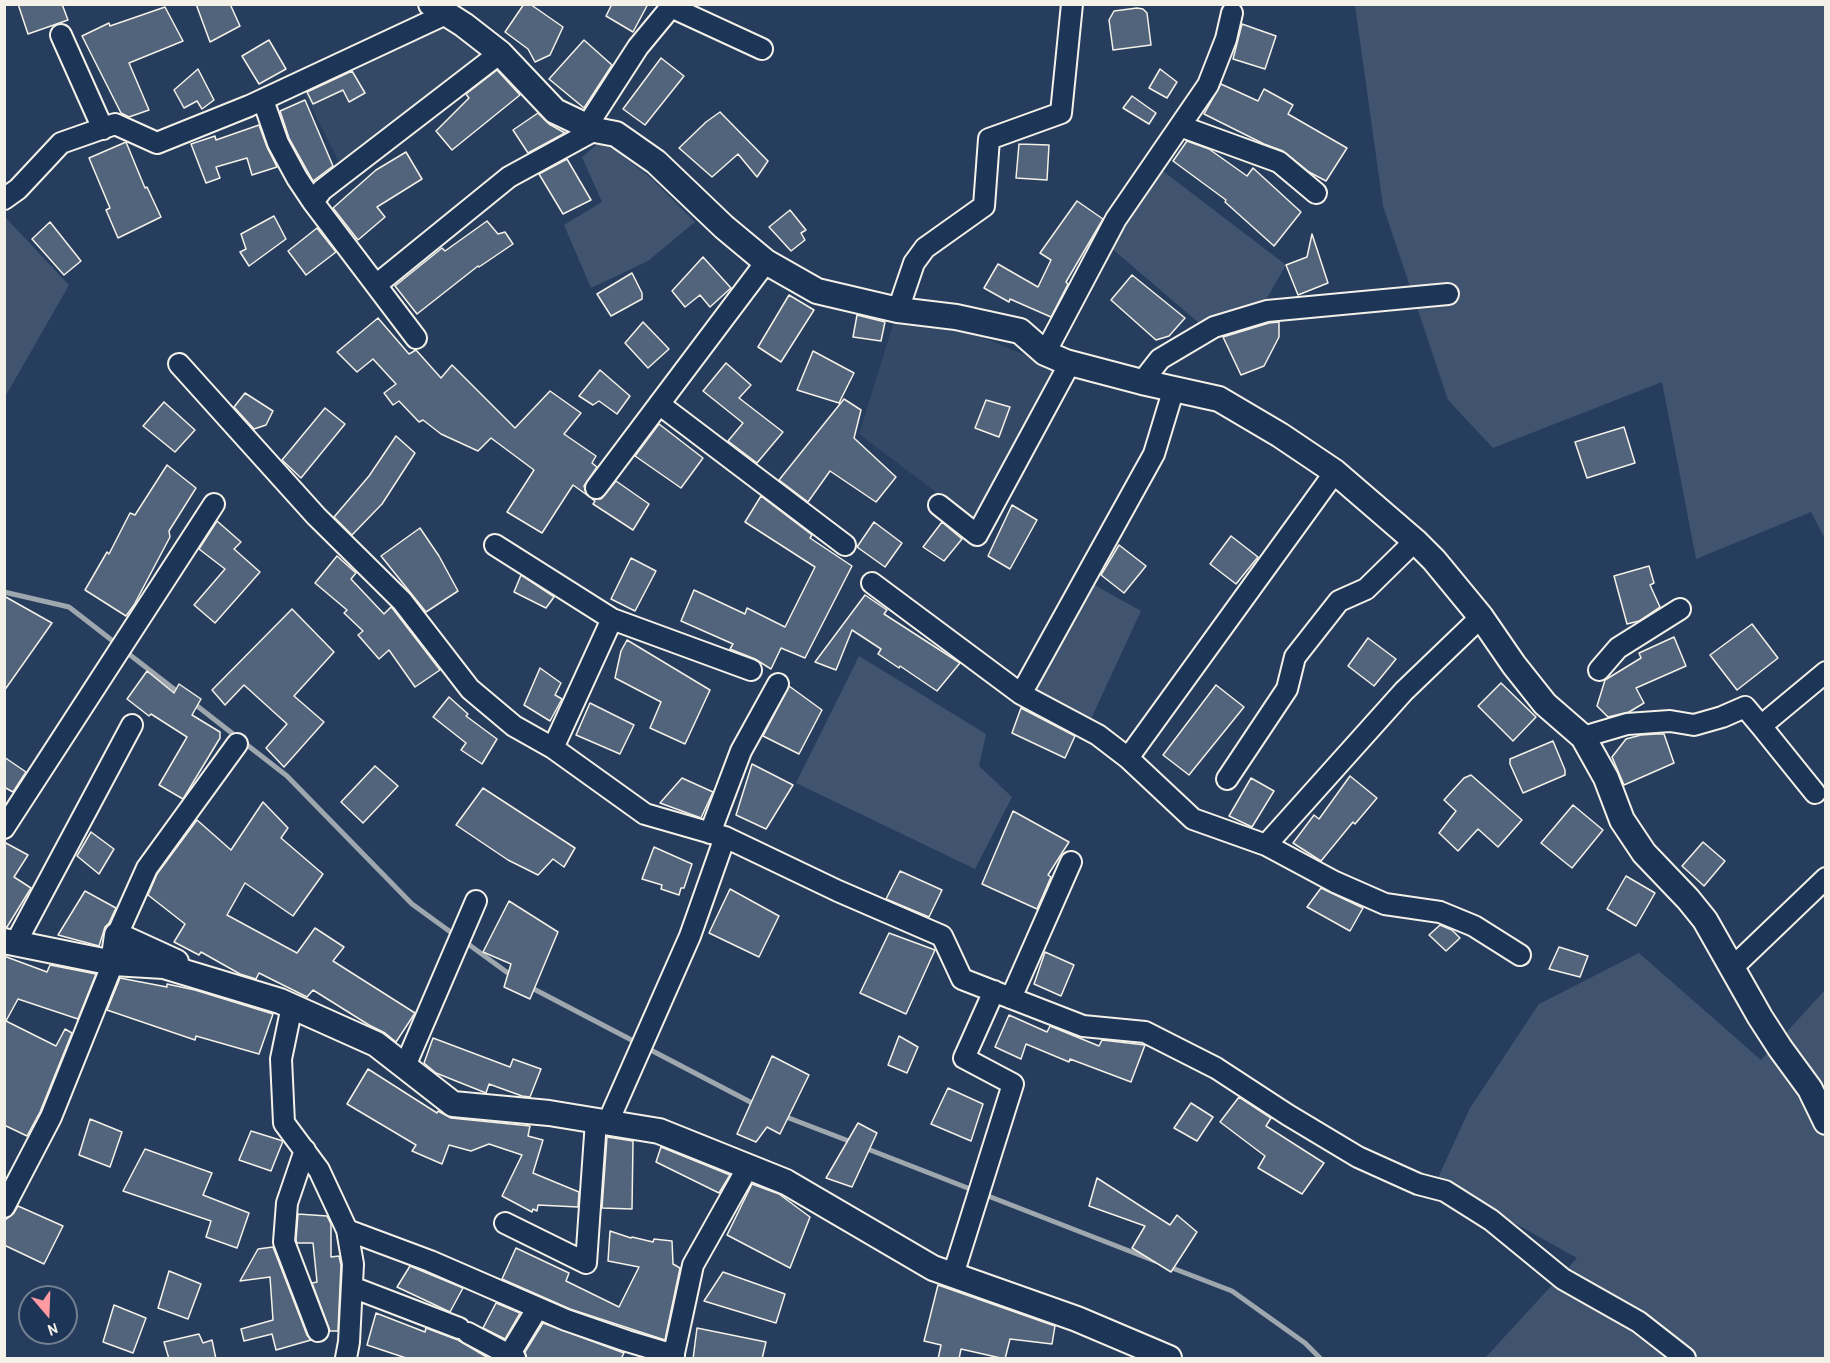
<!DOCTYPE html>
<html>
<head>
<meta charset="utf-8">
<style>
	body { margin:0 }
	#map { position:relative; width:1830px; height:1363px; overflow:hidden; background:#263d5d; font-family:"Patrick Hand",sans-serif }
	canvas { display:block }
	.frame { position:absolute; inset:0; border:6px solid #f4f1e8; pointer-events:none }
	.north { position:absolute; left:18px; top:1285px; width:60px; height:60px; box-sizing:border-box; background:#1d3557; border:2px solid #738091; border-radius:50%; rotate:161deg; font-size:16px; font-weight:700; line-height:24px; text-align:center; color:#f4f1e8 }
	.north::after { content:''; display:block; margin:auto; width:21px; height:27px; background:#ff9aa2; clip-path:polygon(50% 0,100% 100%,50% 72%,0 100%) }
</style>
</head>
<body>
<div id="map">
<canvas width="1830" height="1363"></canvas>
<div class="frame"></div>
<div class="north">N</div>
</div>
<script>
const c = document.querySelector('canvas').getContext('2d');
c.lineJoin = 'round';
function fillPath(path, color) { c.fillStyle = color; c.fill(path, 'evenodd'); }
const shape = rows => new Path2D(rows.map(r => 'M' + r).join(''));
function trace(path, color, width, dash) { c.strokeStyle = color; c.lineWidth = width; c.lineCap = dash ? 'butt' : 'round'; c.setLineDash(dash || []); c.stroke(path); }
const built = shape([
	[435,24,487,55,342,168,301,87],
	[895,318,959,328,1057,368,977,523,859,434]
]);
const green = shape([
	[1355,5,1825,5,1825,539,1811,512,1696,559,1662,382,1493,448,1448,400,1383,206],
	[602,140,651,178,695,222,648,261,591,288,564,225,602,202,582,157],
	[1159,168,1286,265,1267,298,1199,323,1110,247],
	[5,217,69,285,5,397],
	[1089,582,1141,611,1090,721,1030,690],
	[859,656,986,734,979,766,1012,797,975,869,796,783],
	[1639,953,1761,1060,1825,990,1825,1358,1485,1358,1577,1258,1437,1180,1470,1108,1539,1004]
]);
const stream = shape([
	[4,592,69,607,118,645],
	[125,651,179,693],
	[192,702,287,776,412,904,456,936],
	[464,941,512,976],
	[530,987,756,1105],
	[781,1115,854,1143],
	[865,1148,1155,1261],
	[1167,1266,1232,1291,1305,1343,1320,1358]
]);
const building = shape([
	[18,4,62,4,68,20,28,34,18,4],
	[196,4,230,4,240,26,210,42,196,4],
	[524,4,530,4,563,27,550,55,535,62,528,49,505,32,524,4],
	[612,4,648,4,633,32,606,16,612,4],
	[165,7,183,41,129,63,149,110,129,117,121,113,82,36,109,23,110,26,165,7],
	[1137,8,1143,9,1147,13,1151,45,1113,50,1109,20,1114,11,1137,8],
	[1242,24,1276,36,1265,69,1233,59,1242,24],
	[269,40,286,69,259,84,242,56,269,40],
	[584,40,612,65,584,108,549,79,584,40],
	[661,58,684,76,645,125,623,109,661,58],
	[198,69,214,100,202,109,197,101,184,108,174,90,198,69],
	[1160,69,1177,82,1167,98,1149,88,1160,69],
	[497,70,520,95,452,150,436,131,469,98,466,94,497,70],
	[352,71,365,93,349,102,343,90,313,104,307,92,352,71],
	[1221,84,1258,101,1264,89,1293,105,1288,114,1347,148,1326,181,1309,172,1283,151,1264,144,1204,114,1221,84],
	[1132,96,1156,113,1149,124,1123,108,1132,96],
	[305,100,333,166,313,181,289,138,280,111,305,100],
	[720,112,768,161,757,177,738,154,712,177,679,148,706,122,720,112],
	[538,113,549,124,565,133,528,153,513,130,538,113],
	[259,125,267,147,277,167,252,175,247,158,216,167,220,178,206,183,191,144,215,136,216,140,259,125],
	[1187,141,1209,149,1247,176,1253,168,1301,212,1274,246,1225,202,1226,200,1173,161,1187,141],
	[126,142,145,188,147,187,161,217,118,238,106,210,110,208,89,158,126,142],
	[1019,144,1049,145,1047,180,1016,178,1019,144],
	[406,152,422,179,377,207,385,217,358,240,333,208,376,170,406,152],
	[567,159,591,200,563,214,539,174,567,159],
	[1077,201,1103,219,1066,282,1068,284,1051,317,1010,299,1009,302,984,288,998,264,1038,287,1051,260,1040,253,1077,201],
	[790,210,806,230,801,233,805,240,791,251,769,227,790,210],
	[274,216,286,239,249,266,240,252,246,249,241,234,274,216],
	[487,221,498,234,505,232,513,244,479,267,478,266,417,314,395,286,442,248,445,251,487,221],
	[50,222,81,261,64,275,32,239,50,222],
	[317,228,336,252,306,275,288,251,317,228],
	[1312,234,1328,283,1298,295,1286,265,1307,257,1312,234],
	[703,257,731,288,710,307,700,295,685,307,672,291,703,257],
	[632,273,642,293,642,299,611,316,597,294,632,273],
	[1132,275,1185,318,1169,336,1156,340,1111,300,1132,275],
	[789,295,814,310,781,362,758,347,789,295],
	[857,315,885,322,881,341,853,337,857,315],
	[378,318,409,354,416,350,441,378,452,365,515,428,550,391,581,413,564,434,596,456,592,463,597,467,584,486,587,495,573,485,542,533,507,512,534,470,491,438,478,451,441,434,423,420,419,422,399,401,393,405,384,393,396,384,373,359,357,372,337,352,378,318],
	[643,322,669,349,648,368,625,343,643,322],
	[1279,322,1279,337,1264,366,1241,375,1223,337,1269,323,1279,322],
	[813,351,854,373,839,403,797,390,813,351],
	[726,363,751,385,739,398,783,432,757,463,728,441,743,423,703,391,726,363],
	[600,370,630,396,617,414,599,401,593,405,579,396,600,370],
	[245,393,273,411,266,425,254,429,234,407,245,393],
	[844,399,861,410,854,438,896,477,876,502,830,471,808,502,779,480,844,399],
	[986,400,1010,407,999,437,975,428,986,400],
	[164,402,195,430,175,452,143,426,164,402],
	[325,408,345,424,301,478,282,460,325,408],
	[659,424,703,458,681,488,635,456,659,424],
	[1624,427,1635,463,1587,478,1575,442,1624,427],
	[396,436,415,453,382,504,352,535,334,517,369,476,396,436],
	[167,465,196,488,169,531,170,537,134,605,126,616,85,590,107,552,109,554,130,513,135,515,167,465],
	[616,481,649,504,633,530,593,504,595,501,592,499,601,499,616,481],
	[761,496,812,535,810,538,852,566,805,658,781,648,771,669,755,659,730,649,733,644,681,621,694,590,745,614,747,608,785,627,815,567,745,522,761,496],
	[1012,505,1037,520,1010,569,988,556,1012,505],
	[217,521,241,542,234,549,260,572,215,623,194,605,225,569,199,549,217,521],
	[874,522,902,543,885,567,857,547,874,522],
	[942,522,962,539,944,561,923,547,942,522],
	[420,528,439,556,458,591,426,612,381,556,420,528],
	[1231,536,1258,557,1236,584,1210,564,1231,536],
	[1119,545,1146,566,1124,593,1101,575,1119,545],
	[337,556,356,573,351,579,384,614,391,607,393,609,440,670,415,687,389,650,379,659,358,635,363,631,344,613,347,610,315,583,337,556],
	[631,558,656,571,635,611,611,599,631,558],
	[1649,566,1654,583,1650,585,1660,607,1639,621,1627,624,1614,576,1649,566],
	[521,575,554,597,546,608,514,592,521,575],
	[865,595,887,610,884,614,960,663,937,691,900,666,899,668,878,654,881,649,852,630,836,670,815,662,865,595],
	[4,596,52,623,4,691,4,596],
	[292,609,334,652,294,696,324,722,284,767,266,748,287,724,244,685,225,705,212,690,292,609],
	[1752,624,1778,658,1737,690,1710,655,1752,624],
	[1674,637,1686,666,1636,688,1644,703,1629,712,1608,717,1597,706,1605,680,1641,658,1639,653,1674,637],
	[1368,638,1396,659,1374,686,1348,666,1368,638],
	[627,640,710,690,685,744,650,728,661,702,615,678,621,651,627,640],
	[540,668,561,683,555,695,562,699,550,721,524,705,540,668],
	[147,671,174,693,179,684,201,699,192,715,220,732,220,738,183,799,159,785,187,737,151,714,149,716,127,699,147,671],
	[1501,683,1536,717,1513,741,1478,706,1501,683],
	[1216,685,1244,707,1189,775,1163,755,1216,685],
	[789,686,822,710,799,754,763,736,789,686],
	[449,697,468,714,466,716,497,739,482,764,461,750,466,743,433,717,449,697],
	[590,703,634,725,620,754,576,735,590,703],
	[1021,708,1075,736,1065,758,1012,733,1021,708],
	[1656,734,1664,734,1674,763,1624,785,1612,757,1626,739,1641,735,1656,734],
	[1553,741,1565,770,1565,775,1523,793,1510,764,1510,759,1553,741],
	[4,757,26,772,13,792,4,787,4,757],
	[752,764,793,785,766,829,736,815,752,764],
	[375,766,398,786,363,823,341,802,375,766],
	[1471,775,1522,820,1498,847,1478,829,1458,851,1439,833,1456,811,1444,800,1464,778,1471,775],
	[1350,776,1377,798,1355,824,1353,822,1321,861,1293,843,1314,815,1319,819,1350,776],
	[682,778,713,792,701,818,660,803,682,778],
	[1251,778,1274,791,1252,827,1229,816,1251,778],
	[483,788,575,848,564,867,553,859,538,875,508,860,456,825,483,788],
	[263,802,288,828,281,838,323,874,293,916,245,883,227,915,297,953,315,928,344,947,333,961,415,1013,396,1042,385,1033,369,1025,313,990,307,997,259,973,256,979,240,974,201,952,199,955,174,942,185,924,148,895,157,874,197,820,231,850,263,802],
	[1573,805,1603,830,1572,868,1541,843,1573,805],
	[1013,811,1069,842,1048,875,1051,877,1037,909,982,884,1013,811],
	[91,832,114,849,99,874,77,856,91,832],
	[4,842,28,855,14,877,31,888,7,927,4,927,4,842],
	[1703,842,1725,861,1704,886,1682,866,1703,842],
	[654,847,692,864,684,888,681,888,679,895,661,889,662,885,642,879,654,847],
	[900,871,942,890,929,917,886,899,900,871],
	[1626,876,1655,893,1636,926,1607,909,1626,876],
	[1321,888,1363,908,1350,931,1307,907,1321,888],
	[730,889,779,916,759,957,709,933,730,889],
	[85,891,116,908,109,923,105,927,99,946,58,935,85,891],
	[509,901,558,932,530,999,504,987,511,964,483,952,509,901],
	[1440,925,1452,930,1460,938,1446,951,1429,935,1440,925],
	[889,933,935,950,906,1014,860,993,889,933],
	[1559,947,1588,956,1580,977,1549,969,1559,947],
	[1045,952,1074,965,1061,996,1034,984,1045,952],
	[4,956,47,972,50,965,96,974,78,1019,18,999,6,1021,56,1046,65,1029,72,1033,40,1112,27,1136,4,1125,4,956],
	[120,978,167,987,167,984,195,990,273,1014,259,1054,196,1036,195,1040,107,1010,120,978],
	[1009,1015,1047,1032,1050,1026,1099,1046,1102,1040,1145,1045,1131,1082,1070,1059,1069,1062,1026,1044,1021,1059,995,1047,1009,1015],
	[899,1036,918,1047,907,1073,888,1065,899,1036],
	[433,1038,510,1067,513,1059,541,1069,530,1097,522,1096,489,1084,486,1093,436,1073,424,1063,433,1038],
	[772,1056,809,1075,780,1134,767,1127,756,1142,737,1134,772,1056],
	[368,1069,437,1113,438,1111,451,1118,530,1126,528,1136,543,1140,533,1173,579,1192,578,1207,538,1205,537,1211,533,1209,532,1212,502,1196,522,1155,489,1144,471,1151,449,1145,442,1164,412,1151,416,1145,347,1104,368,1069],
	[948,1088,983,1104,971,1141,931,1124,948,1088],
	[1239,1097,1271,1118,1266,1126,1324,1163,1302,1194,1258,1168,1265,1156,1220,1122,1239,1097],
	[1191,1103,1213,1117,1197,1141,1174,1128,1191,1103],
	[90,1119,122,1132,110,1167,79,1155,90,1119],
	[858,1123,877,1133,852,1187,826,1178,858,1123],
	[251,1131,283,1141,271,1171,239,1160,251,1131],
	[607,1137,633,1141,632,1209,602,1208,607,1137],
	[661,1147,730,1175,719,1193,656,1162,661,1147],
	[145,1149,212,1173,203,1195,249,1213,237,1248,206,1237,211,1221,123,1191,145,1149],
	[1097,1178,1170,1225,1177,1215,1197,1232,1171,1272,1132,1248,1145,1226,1089,1206,1097,1178],
	[752,1184,779,1194,810,1217,790,1268,727,1235,752,1184],
	[18,1206,63,1226,44,1264,4,1245,4,1221,14,1213,18,1206],
	[298,1214,327,1216,331,1224,331,1257,339,1256,341,1265,338,1331,330,1331,312,1283,317,1282,313,1243,297,1243,296,1240,298,1214],
	[610,1231,631,1238,632,1237,653,1242,654,1239,672,1241,673,1264,680,1268,665,1340,570,1309,502,1279,516,1248,569,1273,566,1281,619,1307,639,1267,608,1261,610,1231],
	[273,1247,307,1335,311,1340,276,1350,272,1334,244,1341,241,1329,273,1320,270,1277,240,1281,258,1249,273,1247],
	[410,1266,463,1288,450,1312,397,1287,410,1266],
	[169,1271,201,1284,188,1319,158,1308,169,1271],
	[723,1272,785,1294,776,1323,704,1301,723,1272],
	[938,1285,1055,1326,1052,1344,1010,1339,1005,1359,961,1349,959,1359,938,1359,941,1345,924,1341,938,1285],
	[496,1303,520,1313,505,1339,483,1328,496,1303],
	[114,1305,146,1318,133,1353,103,1342,114,1305],
	[376,1313,425,1332,426,1328,458,1340,490,1359,409,1359,367,1345,376,1313],
	[543,1323,624,1353,621,1359,527,1359,525,1352,543,1323],
	[697,1328,766,1342,762,1359,693,1359,697,1328],
	[199,1334,203,1343,212,1340,216,1359,169,1359,164,1342,199,1334]
]);
const minor = shape([
	[61,35,103,129],
	[263,100,278,143,297,178,313,202],
	[587,126,638,47,671,7,762,49],
	[1180,126,1279,162,1316,193],
	[4,199,18,189,61,143,115,124,157,143,249,106,446,14],
	[376,285,509,177,595,130],
	[898,310,914,263,925,248,984,206,989,139,1061,113,1072,4],
	[416,338,313,202,322,190,500,53],
	[1045,353,1116,219,1208,85,1226,39,1232,13],
	[179,364,316,516,402,601,470,689,514,726,553,748,645,814,725,837,838,891,942,936,962,979,1083,1026,1145,1032,1216,1068,1288,1115,1358,1157,1418,1184,1445,1191,1491,1220,1563,1279,1639,1322,1685,1358],
	[1142,382,1160,359,1214,327,1267,311,1448,294],
	[659,404,845,545],
	[596,488,766,262],
	[939,505,977,535,1070,363],
	[495,545,612,619,751,670],
	[872,583,1021,694,1154,454,1171,398,1169,388],
	[1599,670,1618,648,1680,609],
	[1021,694,1098,735,1128,758,1193,819,1266,845,1404,691,1481,617],
	[1761,726,1815,793],
	[1583,737,1627,724,1670,721,1694,725,1722,717,1745,707,1761,726,1826,672],
	[553,748,612,619],
	[1128,758,1335,472],
	[1227,779,1287,689,1295,657,1339,601,1366,589,1415,541],
	[4,828,214,504],
	[710,833,741,751,778,684],
	[1266,845,1335,882,1385,904,1440,912,1474,926,1520,955],
	[117,935,147,868,237,744],
	[15,944,132,725],
	[1732,968,1826,878],
	[1011,998,1071,862],
	[292,1006,281,1059,284,1123,319,1170,347,1230,353,1264,349,1342,346,1358],
	[405,1066,476,901],
	[608,1122,690,936,725,837],
	[305,1150,287,1203,284,1242,318,1331],
	[4,1207,51,1117,113,963],
	[505,1223,586,1263,596,1121],
	[347,1230,430,1261,566,1320,627,1341,674,1355],
	[953,1275,1013,1084,964,1058,994,991],
	[352,1287,459,1328],
	[468,1333,515,1358],
	[509,1355,537,1309],
	[673,1358,693,1265,748,1167]
]);
const tertiary = shape([
	[431,4,464,25,500,53,555,111,595,130,616,134,656,162,724,227,766,262,817,291,898,310,956,317,1020,331,1045,353,1066,362,1142,382,1219,399,1280,435,1335,472,1415,541,1434,560,1481,617,1514,665,1545,704,1583,737,1606,778,1622,820,1644,853,1688,899,1705,920,1760,1017,1780,1048,1810,1089,1826,1122],
	[4,941,113,963,164,966,280,1001,376,1044,453,1104,549,1113,659,1131,786,1182,933,1268,1077,1319,1169,1358],
	[113,963,117,935,176,962]
]);
fillPath(built, '#334966');
fillPath(green, '#40546f');
trace(stream, '#9fa7ae', 5);
fillPath(building, '#52647b');
trace(building, '#f4f1e8', 1.5);
trace(minor, '#f4f1e8', 24);
trace(tertiary, '#f4f1e8', 28);
trace(minor, '#1d3557', 20);
trace(tertiary, '#1d3557', 24);
</script>
</body>
</html>
